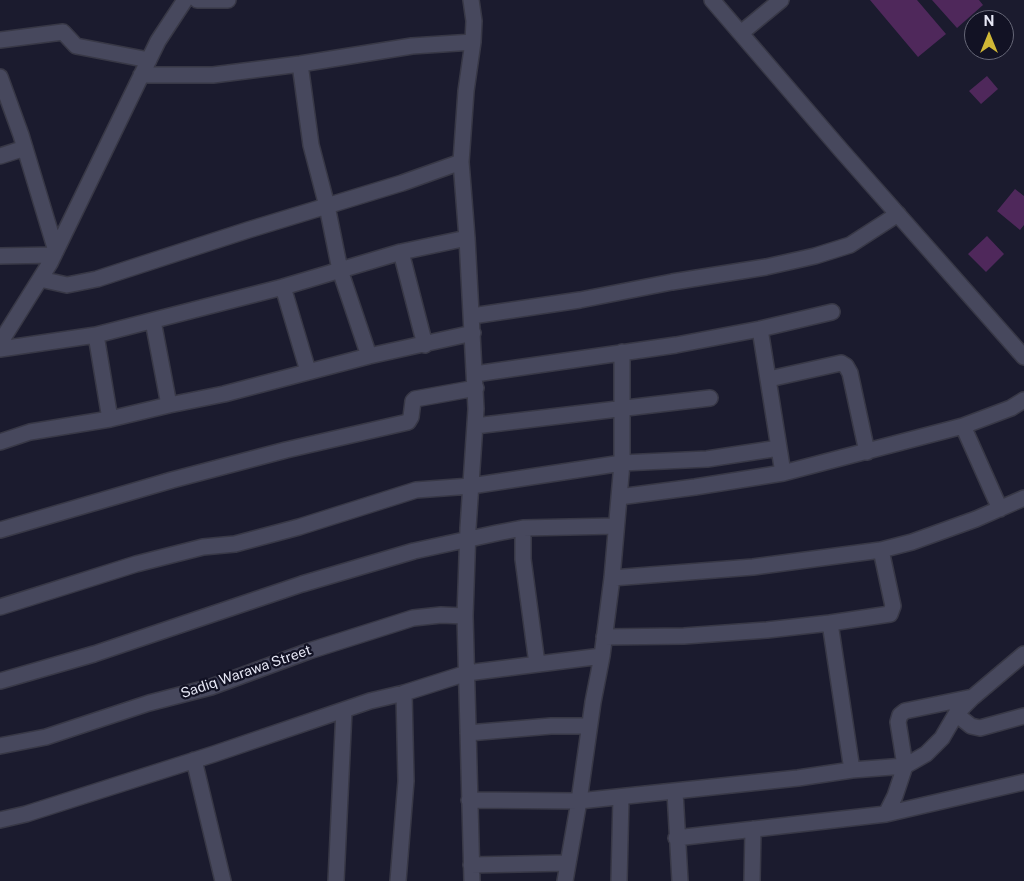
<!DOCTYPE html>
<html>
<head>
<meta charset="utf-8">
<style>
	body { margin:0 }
	#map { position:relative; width:1024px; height:881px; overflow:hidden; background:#1b1b2e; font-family:"Public Sans",sans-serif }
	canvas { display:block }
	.north { position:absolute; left:964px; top:10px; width:50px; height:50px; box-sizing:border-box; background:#121224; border:1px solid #676878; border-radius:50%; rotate:0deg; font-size:14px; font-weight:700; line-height:20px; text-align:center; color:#e7e8f6 }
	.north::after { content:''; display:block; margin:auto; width:18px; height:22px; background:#d0b736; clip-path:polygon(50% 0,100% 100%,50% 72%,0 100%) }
</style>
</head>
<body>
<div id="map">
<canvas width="1024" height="881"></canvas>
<div class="north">N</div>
</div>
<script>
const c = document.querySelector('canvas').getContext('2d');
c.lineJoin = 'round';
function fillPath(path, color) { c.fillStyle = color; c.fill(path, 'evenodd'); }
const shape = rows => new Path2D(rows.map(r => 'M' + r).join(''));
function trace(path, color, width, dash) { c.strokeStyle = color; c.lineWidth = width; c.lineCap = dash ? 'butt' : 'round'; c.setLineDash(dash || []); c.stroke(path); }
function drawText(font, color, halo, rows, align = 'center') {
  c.font = font + ' "Public Sans",sans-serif'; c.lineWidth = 4.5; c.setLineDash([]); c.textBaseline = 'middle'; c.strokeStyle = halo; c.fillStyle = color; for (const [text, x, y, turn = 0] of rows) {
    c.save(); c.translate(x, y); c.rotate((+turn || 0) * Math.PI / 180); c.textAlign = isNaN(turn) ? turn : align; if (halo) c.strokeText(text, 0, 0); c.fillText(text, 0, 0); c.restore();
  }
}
const building = shape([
	[870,0,917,0,946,34,918,57],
	[932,0,979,0,983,5,957,28],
	[987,76,998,89,981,104,969,91],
	[1015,189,1024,196,1024,225,1020,230,997,211],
	[987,236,1004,254,986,272,968,254]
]);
const minor = shape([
	[197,0,228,0],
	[471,0,474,21,473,42,466,91,461,162,467,238,476,409,468,528,465,616,472,881],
	[712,0,841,150,1024,357],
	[741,33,781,0],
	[0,40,63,32,76,46,149,60],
	[300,64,311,145,327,206,340,270,369,356],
	[141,75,213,75,300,64,412,46,473,42],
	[0,77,21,135,56,251],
	[0,156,25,148],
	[401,252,425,345],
	[0,256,54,255],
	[40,279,67,285,97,279,248,230,402,183,461,162],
	[283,287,308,371],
	[472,316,580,300,672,282,766,267,815,256,850,245,898,214],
	[153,321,169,405],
	[760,329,783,473],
	[96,335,110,419],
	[0,343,50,263,158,41,185,0],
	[0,349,96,335,283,287,401,252,467,238],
	[475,374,676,345,760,329,832,312],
	[769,379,841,363,846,366,850,373,867,452],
	[475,426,710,398],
	[963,426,1000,509],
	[0,442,30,432,110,419,169,405,224,394,369,356,473,333],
	[619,497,695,487,783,473,963,426,1011,408,1024,400],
	[523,528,523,559,537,664],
	[0,530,172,480,286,450,408,422,411,417,413,401,415,399,476,388],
	[612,578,753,567,881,550,912,542,976,519,1024,498],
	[0,607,136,564,203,547,235,544,299,527,416,490,471,486,622,463,707,459,779,448],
	[830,623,852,770],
	[604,637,684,636,767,630,830,623,890,614,893,606,881,550],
	[0,681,94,654,302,584,414,551,497,533,523,528,616,526],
	[956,714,971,726,980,728,1024,716],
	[468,733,551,726,589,726],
	[0,746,46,737,149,703,211,687,309,651,413,618,441,615,465,616],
	[194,760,223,881],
	[675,792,680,881],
	[469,800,579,801,798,778,852,770,905,766,926,754,942,738,956,714,973,697,1024,654],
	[886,814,895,796,905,766,898,722,900,715,905,711,973,697],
	[0,820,26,814,214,754,370,701,404,693,467,673,602,656],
	[676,838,886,814,1024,782],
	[471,865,568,863],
	[336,881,344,710],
	[398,881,406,781,404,693],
	[565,881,579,801,593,702,602,656,612,578,622,463,622,352],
	[619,881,621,797],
	[752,881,753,829]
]);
const streetNames = [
	["Sadiq Warawa Street",246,672,-19]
];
fillPath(building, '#4f285b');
trace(minor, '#383846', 18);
trace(minor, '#47485d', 15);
drawText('14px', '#e7e8f6', '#121224', streetNames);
</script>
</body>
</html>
